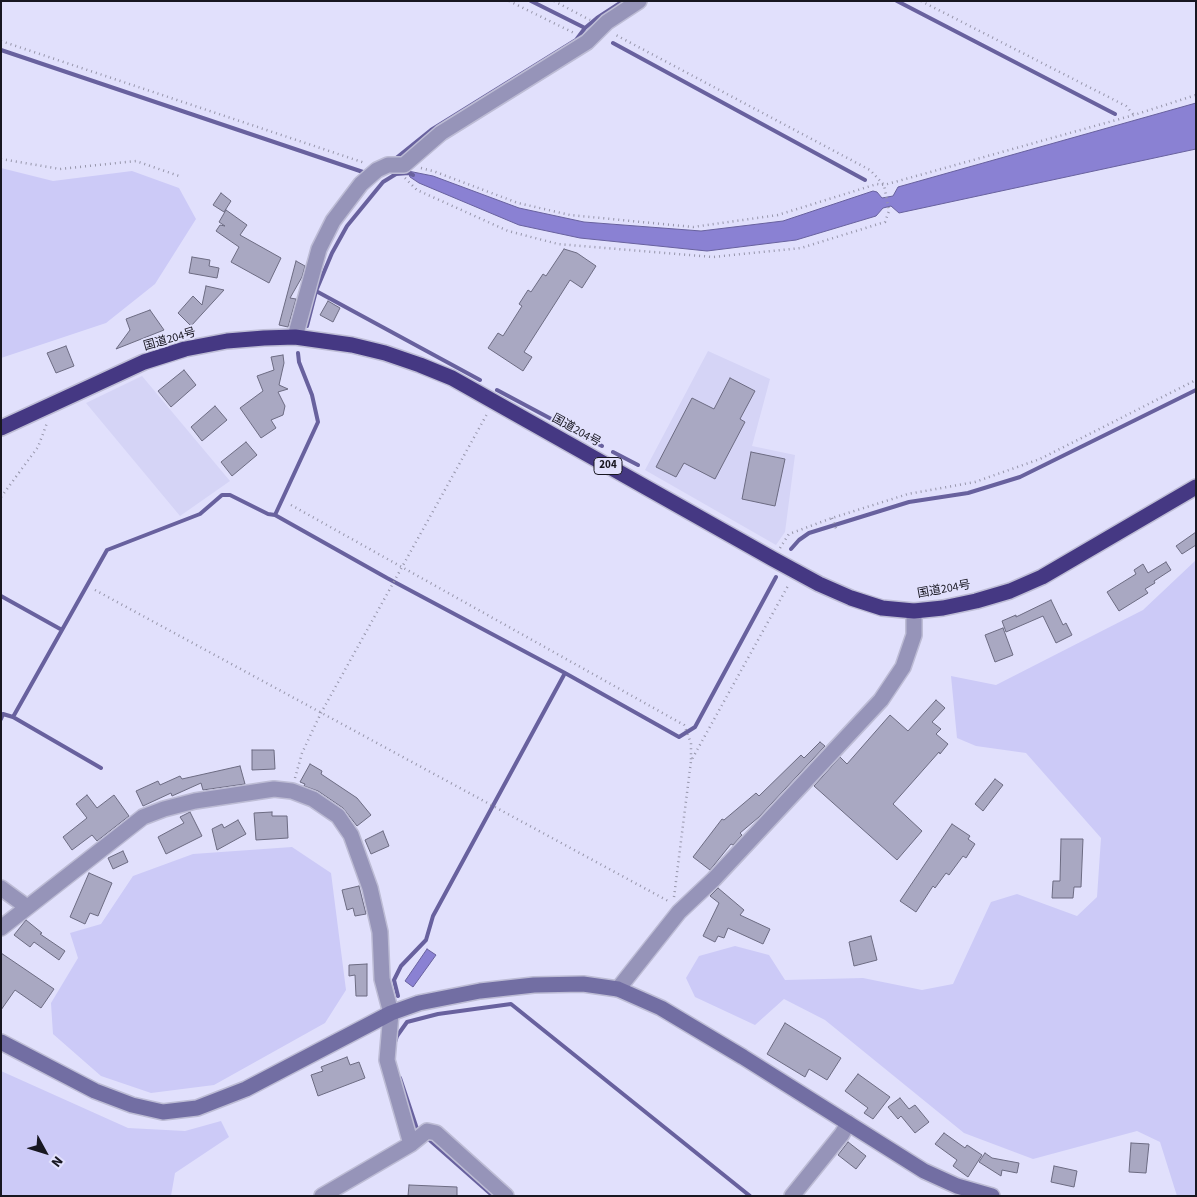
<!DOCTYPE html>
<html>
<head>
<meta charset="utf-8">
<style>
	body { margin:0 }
	#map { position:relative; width:1197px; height:1197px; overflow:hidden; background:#e1e0fc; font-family:"Source Sans 3",sans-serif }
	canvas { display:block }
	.frame { position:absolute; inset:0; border:2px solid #181721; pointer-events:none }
	.north { position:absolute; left:20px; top:1127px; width:50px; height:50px; -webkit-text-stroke:4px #e1e0fc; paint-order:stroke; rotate:129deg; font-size:14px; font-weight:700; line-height:20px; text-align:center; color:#181721 }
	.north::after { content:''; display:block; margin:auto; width:18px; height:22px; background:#181721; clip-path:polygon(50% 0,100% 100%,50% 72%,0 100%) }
</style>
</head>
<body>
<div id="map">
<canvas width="1197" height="1197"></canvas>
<div class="frame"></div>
<div class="north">N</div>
</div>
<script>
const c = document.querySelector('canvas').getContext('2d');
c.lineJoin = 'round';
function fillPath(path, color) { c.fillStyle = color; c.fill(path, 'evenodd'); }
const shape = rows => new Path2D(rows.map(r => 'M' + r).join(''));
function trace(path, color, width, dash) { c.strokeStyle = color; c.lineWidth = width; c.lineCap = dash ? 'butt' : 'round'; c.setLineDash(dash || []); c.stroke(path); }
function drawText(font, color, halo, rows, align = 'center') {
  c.font = font + ' "Source Sans 3","Noto Sans JP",sans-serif'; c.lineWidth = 4; c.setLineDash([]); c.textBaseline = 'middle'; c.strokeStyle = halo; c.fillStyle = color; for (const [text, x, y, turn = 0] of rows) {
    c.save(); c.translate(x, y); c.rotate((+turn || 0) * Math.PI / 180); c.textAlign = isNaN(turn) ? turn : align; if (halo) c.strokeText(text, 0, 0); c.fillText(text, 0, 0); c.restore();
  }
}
const built = shape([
	[708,351,770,379,752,446,795,455,785,532,776,545,645,470],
	[142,376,230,481,180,516,86,403]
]);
const green = shape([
	[1,168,53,181,132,171,179,188,196,219,155,284,106,323,1,358],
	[1196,560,1196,1196,1177,1196,1160,1142,1137,1131,1033,1159,964,1133,825,1020,784,999,755,1025,695,997,686,978,699,956,735,946,769,955,785,980,863,978,922,990,953,984,991,902,1017,894,1077,916,1097,897,1101,838,1026,753,976,746,957,738,951,676,996,685,1143,610],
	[292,847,331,873,346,990,325,1023,214,1085,151,1093,101,1076,53,1034,51,1003,78,958,70,933,101,924,133,876,193,854],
	[1,1071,128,1128,185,1131,221,1121,229,1137,175,1173,171,1196,1,1196]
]);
const water = shape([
	[1196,103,1196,149,899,213,891,206,883,208,876,216,796,240,707,251,580,238,519,225,419,183,410,177,408,171,433,176,519,208,584,222,701,231,783,221,873,191,877,192,882,198,893,196,898,187,1196,103],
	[427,949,436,955,413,987,405,981,427,949]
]);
const stream = shape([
	[531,1,585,28],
	[897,1,1115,114],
	[613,43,865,180],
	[1,50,366,173],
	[394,162,395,159,431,130,576,40,585,28,597,18,623,1],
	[316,291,480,380],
	[307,326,316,291,332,253,347,226,383,182,396,174,409,173,413,175],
	[497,390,602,446],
	[613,452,638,465],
	[275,515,318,422,312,395,299,362,298,353],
	[791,549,799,540,809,533,909,502,968,493,1020,477,1196,390],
	[1,596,62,630],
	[13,717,107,550,200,514,222,495,230,495,268,514,275,515,387,578,565,673,679,737,695,727,776,577],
	[1,719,3,714,13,717,101,768],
	[398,996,394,980,401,966,426,940,433,916,565,673],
	[395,1042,397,1036,407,1022,438,1014,511,1004,750,1196],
	[400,1078,417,1129,420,1131],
	[425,1136,493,1196]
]);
const building = shape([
	[221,193,231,201,224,212,213,205,221,193],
	[226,210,247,225,240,235,281,258,269,283,231,262,239,247,216,231,220,225,225,226,219,222,226,210],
	[564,249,577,253,596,266,582,288,570,280,556,302,524,352,532,357,523,371,488,348,498,333,503,336,522,306,519,304,528,290,531,292,543,274,546,276,564,249],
	[192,257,210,260,209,266,219,268,217,278,189,273,192,257],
	[296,261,305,266,302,277,290,298,296,299,288,327,279,325,296,261],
	[206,286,224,290,191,326,178,313,193,296,202,305,206,286],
	[328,301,340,308,333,322,320,315,328,301],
	[150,310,164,330,116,349,130,330,126,319,150,310],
	[66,346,74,366,56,373,47,353,66,346],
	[283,355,284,363,279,385,288,389,278,392,285,406,283,415,271,420,276,428,261,438,240,408,263,391,257,376,274,370,271,357,283,355],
	[184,370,196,385,171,407,158,391,184,370],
	[730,378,755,391,740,419,745,422,715,479,684,463,676,477,656,467,692,398,714,409,730,378],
	[215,406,227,420,202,441,191,427,215,406],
	[246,442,257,455,232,476,221,462,246,442],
	[751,452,785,459,775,506,742,499,751,452],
	[1196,532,1196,545,1182,554,1176,546,1196,532],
	[1166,562,1171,570,1154,581,1155,583,1145,589,1148,593,1119,611,1107,592,1136,574,1134,570,1143,564,1148,573,1166,562],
	[1051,600,1063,625,1066,623,1072,635,1056,643,1043,616,1006,632,1002,621,1016,615,1016,617,1051,600],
	[1003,628,1013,655,995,662,985,635,1003,628],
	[936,700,945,708,932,722,941,729,936,734,948,744,940,754,939,752,893,804,922,831,897,860,814,786,840,757,847,764,890,715,908,731,936,700],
	[820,742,825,746,759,817,740,833,742,835,733,845,731,844,710,870,693,857,722,819,724,820,756,793,759,796,801,755,804,758,820,742],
	[252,750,274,750,275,769,252,770,252,750],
	[310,764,322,771,321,774,357,798,371,815,357,826,343,808,318,791,304,786,305,784,300,782,310,764],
	[240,766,245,784,203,790,201,783,172,796,171,793,143,806,136,791,158,781,160,785,180,776,182,779,240,766],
	[995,779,1003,785,983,811,975,804,995,779],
	[87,795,97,808,114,795,129,816,97,841,92,835,72,850,63,837,87,818,76,804,87,795],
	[190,812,202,836,166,854,158,837,184,823,180,817,190,812],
	[272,812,272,816,287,816,288,838,256,840,254,813,272,812],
	[238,820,246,834,217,850,212,829,222,824,224,828,238,820],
	[952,824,970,836,968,839,975,844,966,858,963,856,949,875,946,873,935,888,933,886,916,912,900,901,952,824],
	[383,831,389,846,371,854,365,840,383,831],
	[1061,839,1083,839,1081,887,1074,887,1073,898,1052,898,1053,881,1060,881,1061,839],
	[123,851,128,862,113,869,108,858,123,851],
	[89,873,112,883,98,916,90,913,85,924,70,917,89,873],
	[359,886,366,914,355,916,353,908,347,910,342,890,359,886],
	[718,888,744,910,740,915,770,929,763,944,728,928,724,938,718,936,715,942,703,936,719,903,710,896,718,888],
	[26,920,42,933,40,934,65,951,59,960,34,942,30,947,14,935,26,920],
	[871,936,877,960,854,966,849,942,871,936],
	[1,953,54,989,41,1008,15,990,1,1010,1,953],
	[367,964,367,996,356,996,355,975,349,976,349,965,367,964],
	[785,1023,841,1058,827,1080,809,1069,805,1077,767,1054,785,1023],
	[347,1057,350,1065,359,1062,365,1078,318,1096,311,1075,323,1071,321,1067,347,1057],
	[858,1074,890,1097,873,1119,864,1113,868,1108,845,1091,858,1074],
	[900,1098,909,1109,915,1105,929,1122,915,1133,901,1116,898,1119,888,1107,900,1098],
	[944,1133,965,1148,967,1145,982,1155,968,1177,953,1166,957,1160,935,1144,944,1133],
	[848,1142,866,1156,856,1169,838,1155,848,1142],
	[1131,1143,1149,1144,1146,1173,1129,1172,1131,1143],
	[985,1153,992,1158,1019,1163,1017,1173,1002,1170,1001,1176,979,1162,985,1153],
	[1054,1166,1077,1171,1074,1187,1051,1182,1054,1166],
	[409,1185,457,1187,457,1196,408,1196,409,1185]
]);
const path = shape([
	[509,1,576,34],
	[554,1,590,20],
	[921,1,1126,106,1134,115],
	[1,41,365,163],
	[1,159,60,169,136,161,179,176],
	[421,168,433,171,518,203,570,215,693,227,778,215,877,184,884,185,1134,115,1196,95],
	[405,178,417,190,508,231,558,244,713,257,801,248,885,222,889,211,884,185,870,170,614,34],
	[1,497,38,447,47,423],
	[291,505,684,725,691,743,691,761],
	[832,518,837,531],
	[780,548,789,534,832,518,908,494,975,482,1040,459,1196,380],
	[95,590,670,902],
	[295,778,302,753,321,713,487,414],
	[674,897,691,761,789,584]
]);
const street = shape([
	[295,337,319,249,333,221,361,184,377,170,388,165,404,165,441,133,587,42,607,22,639,1],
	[1,888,27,907],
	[1,928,143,817,164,809,195,801,274,789,292,791,313,799,338,816,351,835,370,888,380,932,382,979,391,1013,387,1060,411,1144],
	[618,989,679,912,714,879,881,700,903,667,914,635,914,611],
	[322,1196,411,1144,427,1131,436,1133,506,1196],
	[792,1196,842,1134,848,1123]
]);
const secondary = shape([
	[1,1042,95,1091,132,1105,163,1112,197,1108,246,1089,391,1013,419,1003,480,991,534,985,583,984,618,989,661,1008,743,1057,924,1171,957,1186,992,1196]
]);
const highway = shape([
	[1,428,144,362,185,349,227,341,264,338,295,337,352,345,385,353,420,365,452,378,773,559,819,584,851,598,882,608,914,611,943,608,976,601,1010,591,1042,577,1196,487]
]);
const shields = [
	[608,466,28]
];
const shieldNames = [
	["204",608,466]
];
const streetNames = [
	["国道204号",170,340,-16],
	["国道204号",576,431,29],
	["国道204号",944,590,-10]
];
fillPath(built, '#d5d4f6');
fillPath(green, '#cccaf7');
fillPath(water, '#8a81d3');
trace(water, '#68619e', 1);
trace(stream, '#68619e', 4);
fillPath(building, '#a9a8c2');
trace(building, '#6c6b82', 1);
trace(street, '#bdbcd5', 18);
trace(secondary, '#bdbcd5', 18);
trace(highway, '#bdbcd5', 18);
trace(path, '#9695aa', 2.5, [1, 4]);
trace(street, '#9694b9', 15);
trace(secondary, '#726ea3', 15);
trace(highway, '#453883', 15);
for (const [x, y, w] of shields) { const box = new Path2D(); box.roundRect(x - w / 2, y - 8.5, w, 17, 4); c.fillStyle = '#e1e0fc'; c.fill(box); trace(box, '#181721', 1); }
drawText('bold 11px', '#181721', null, shieldNames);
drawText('12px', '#181721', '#e1e0fc', streetNames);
</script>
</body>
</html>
